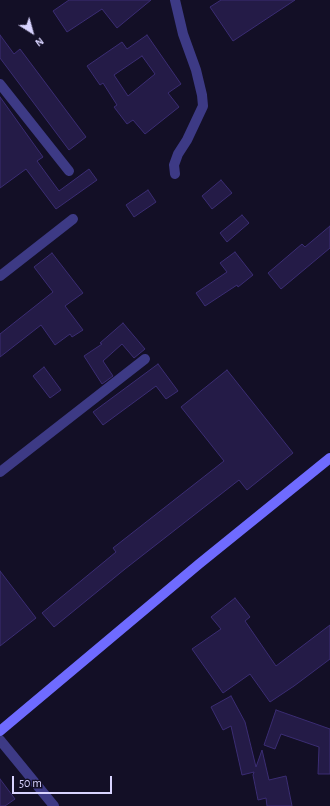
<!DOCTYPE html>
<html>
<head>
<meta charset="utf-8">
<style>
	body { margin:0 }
	#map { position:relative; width:330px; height:806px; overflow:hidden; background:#130f26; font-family:"Alegreya Sans",sans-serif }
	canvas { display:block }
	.north { position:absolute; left:12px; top:12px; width:40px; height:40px; -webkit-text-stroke:3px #130f26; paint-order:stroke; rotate:143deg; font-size:11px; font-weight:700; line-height:16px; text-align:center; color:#d9d4ff }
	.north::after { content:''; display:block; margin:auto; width:14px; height:18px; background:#d9d4ff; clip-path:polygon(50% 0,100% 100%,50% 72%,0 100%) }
	.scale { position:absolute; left:12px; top:776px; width:100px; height:18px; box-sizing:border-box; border:2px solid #d9d4ff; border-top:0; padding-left:5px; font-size:12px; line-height:14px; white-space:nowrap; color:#d9d4ff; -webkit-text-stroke:3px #130f26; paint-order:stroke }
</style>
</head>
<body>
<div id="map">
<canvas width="330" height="806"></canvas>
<div class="north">N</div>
<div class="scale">50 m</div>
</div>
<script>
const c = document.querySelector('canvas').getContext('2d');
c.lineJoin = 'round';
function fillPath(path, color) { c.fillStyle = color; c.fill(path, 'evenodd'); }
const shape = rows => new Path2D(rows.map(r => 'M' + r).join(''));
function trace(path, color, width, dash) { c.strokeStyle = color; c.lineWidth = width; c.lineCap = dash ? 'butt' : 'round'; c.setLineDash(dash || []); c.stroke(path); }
const building = shape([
	[69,0,151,0,117,28,102,9,67,32,53,11,69,0],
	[221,0,295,0,233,41,210,7,221,0],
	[0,35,14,54,20,49,86,137,69,150,0,58,0,35],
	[147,35,181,84,168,93,179,107,145,134,133,120,127,124,114,107,117,105,103,83,100,85,87,66,122,42,127,49,147,35],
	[142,56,155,74,128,96,114,75,142,56],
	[0,97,43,157,37,161,59,191,89,169,97,180,56,209,26,169,0,188,0,97],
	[221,180,232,193,212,209,202,196,221,180],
	[148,190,156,202,134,217,126,205,148,190],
	[242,215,249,223,227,242,220,233,242,215],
	[330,226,330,248,281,289,268,273,302,244,305,247,330,226],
	[235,252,253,275,238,287,237,285,205,306,196,293,227,272,220,263,235,252],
	[52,253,83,293,65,306,83,330,72,337,70,334,55,345,41,325,0,357,0,334,53,292,34,267,52,253],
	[123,323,145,349,134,358,122,344,103,361,113,376,102,384,84,356,102,344,100,343,123,323],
	[158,364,178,391,166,399,156,386,103,425,93,412,158,364],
	[44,367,61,390,50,398,33,376,44,367],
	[227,370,293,453,247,490,239,480,125,569,54,627,42,613,116,552,113,548,224,461,181,407,227,370],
	[0,571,36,618,0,646,0,571],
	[235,598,250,617,245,621,276,666,330,625,330,659,294,686,270,702,250,674,223,693,192,649,221,629,211,617,235,598],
	[231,696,245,722,256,767,262,750,269,780,286,776,292,806,267,806,266,798,258,800,253,775,254,772,242,775,231,726,223,730,211,707,231,696],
	[276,710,330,729,330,774,318,774,319,747,281,734,275,749,264,745,276,710],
	[0,779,15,799,5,806,0,806,0,779]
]);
const street = shape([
	[175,0,183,34,196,70,202,95,203,106,187,140,178,154,174,165,175,174],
	[0,84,69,171],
	[0,276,73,219],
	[0,472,145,359],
	[0,740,54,806]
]);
const secondary = shape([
	[0,731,199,564,330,458]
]);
fillPath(building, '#241b47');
trace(building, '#3b2d73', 1);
trace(street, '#3d3a85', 10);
trace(secondary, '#6f6bff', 10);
</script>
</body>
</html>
